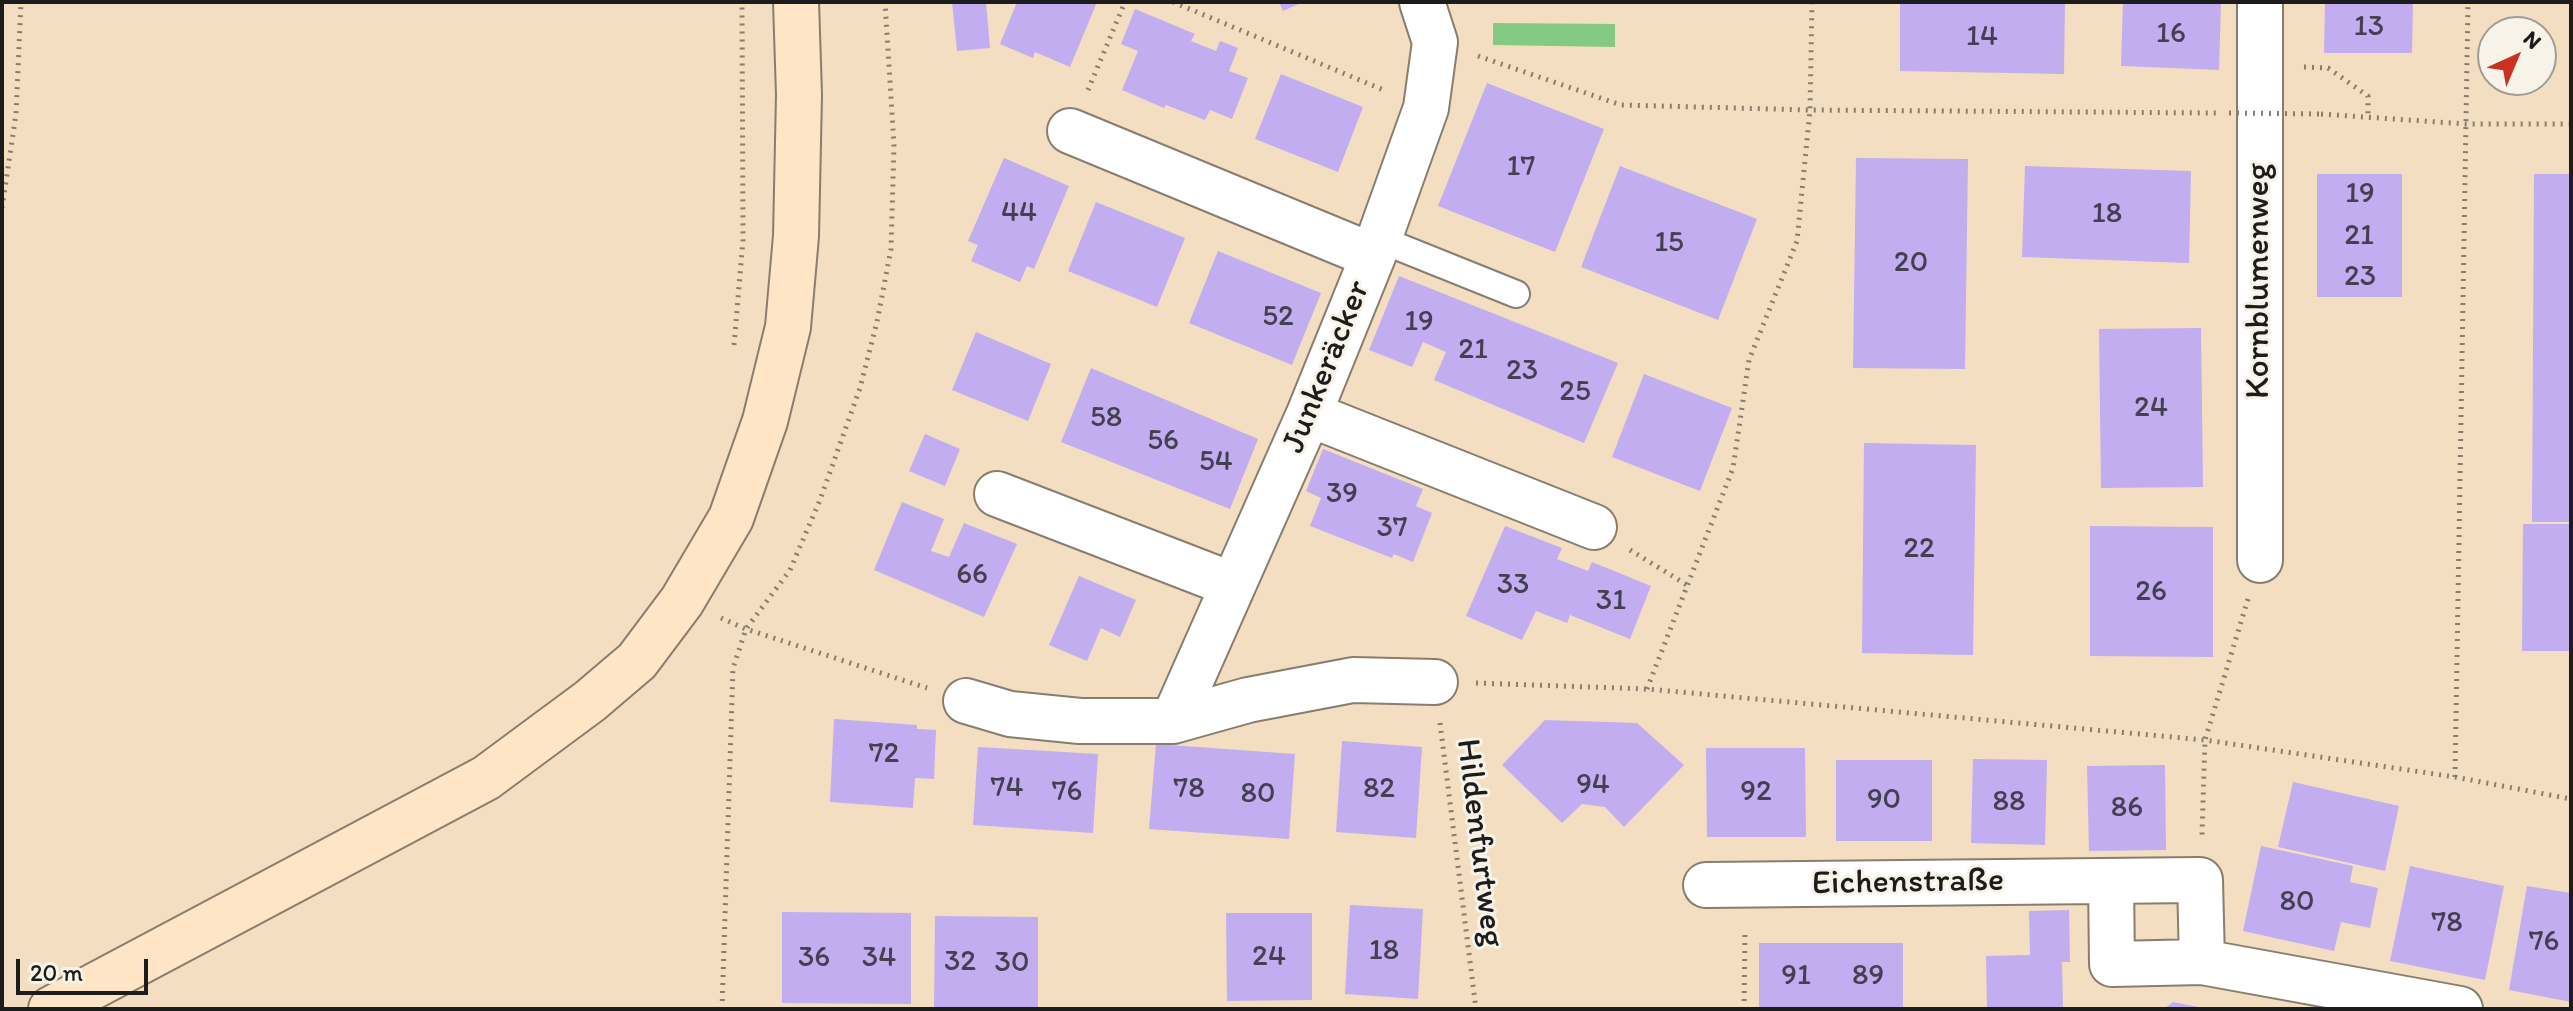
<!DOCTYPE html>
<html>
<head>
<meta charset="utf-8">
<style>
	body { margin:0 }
	#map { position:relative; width:2573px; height:1011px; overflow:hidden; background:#f3dec1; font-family:Itim,sans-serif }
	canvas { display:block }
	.frame { position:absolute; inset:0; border:4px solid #1c1c1c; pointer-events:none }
	.north { position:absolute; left:2477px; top:16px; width:80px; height:80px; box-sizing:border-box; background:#f7f3e8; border:2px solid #9f9d96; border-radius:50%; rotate:44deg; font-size:22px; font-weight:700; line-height:32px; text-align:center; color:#1c1c1c }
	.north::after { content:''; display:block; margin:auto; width:28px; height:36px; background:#c8321e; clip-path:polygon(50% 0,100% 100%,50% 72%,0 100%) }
	.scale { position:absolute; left:16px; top:959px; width:132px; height:36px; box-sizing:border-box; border:4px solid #1c1c1c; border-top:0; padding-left:10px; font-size:24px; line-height:28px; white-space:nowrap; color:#1c1c1c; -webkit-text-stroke:6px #f7f3e8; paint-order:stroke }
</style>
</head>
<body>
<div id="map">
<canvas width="2573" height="1011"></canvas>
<div class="frame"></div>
<div class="north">N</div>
<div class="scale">20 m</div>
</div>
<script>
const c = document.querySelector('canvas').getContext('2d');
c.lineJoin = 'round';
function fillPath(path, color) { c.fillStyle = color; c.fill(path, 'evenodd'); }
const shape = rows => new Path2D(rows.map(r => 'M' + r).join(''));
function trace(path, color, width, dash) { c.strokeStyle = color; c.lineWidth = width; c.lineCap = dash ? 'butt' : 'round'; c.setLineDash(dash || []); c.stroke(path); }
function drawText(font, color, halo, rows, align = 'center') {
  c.font = font + ' Itim,sans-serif'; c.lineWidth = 6; c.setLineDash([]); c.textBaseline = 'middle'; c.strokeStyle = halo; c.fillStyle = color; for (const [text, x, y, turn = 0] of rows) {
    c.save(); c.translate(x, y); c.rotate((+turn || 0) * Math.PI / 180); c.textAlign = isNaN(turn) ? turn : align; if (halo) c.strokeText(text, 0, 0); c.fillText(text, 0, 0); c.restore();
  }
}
const green = shape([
	[1493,23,1615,24,1615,47,1493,45]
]);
const building = shape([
	[952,2,986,2,990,48,957,51],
	[1017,2,1097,2,1070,67,1035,52,1033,58,1000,44],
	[1279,2,1303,2,1283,11],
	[1900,2,2065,2,2064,74,1900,71],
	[2123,2,2221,2,2219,70,2121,66],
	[2325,2,2413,2,2412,53,2324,53],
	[1135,9,1195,34,1191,41,1216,51,1220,41,1238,48,1229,71,1248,78,1232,119,1210,110,1205,120,1166,105,1164,108,1122,90,1138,51,1121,44],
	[1281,74,1363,107,1338,172,1255,139],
	[1487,83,1604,129,1555,252,1438,206],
	[1004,158,1069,186,1034,269,1027,266,1020,282,971,261,978,245,968,241],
	[1856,158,1968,159,1965,369,1853,368],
	[1620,166,1757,219,1718,320,1581,267],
	[2025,166,2191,171,2189,263,2022,257],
	[2317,174,2402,174,2402,297,2317,297],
	[2534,174,2571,174,2571,522,2532,522],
	[1096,202,1185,238,1157,307,1068,271],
	[1218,251,1321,293,1292,365,1189,323],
	[1399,276,1618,363,1584,443,1434,380,1446,352,1423,342,1412,367,1369,350],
	[2201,328,2203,487,2101,488,2099,329],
	[976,332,1051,364,1028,421,952,390],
	[1091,368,1258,439,1230,509,1061,442],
	[1644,374,1732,408,1700,491,1612,457],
	[925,434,960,449,945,486,909,471],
	[1864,443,1976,445,1973,655,1862,653],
	[1323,449,1423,489,1416,506,1432,513,1413,562,1394,554,1392,558,1310,526,1321,498,1306,491],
	[902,502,944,519,931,551,949,557,964,523,1017,544,984,617,874,570],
	[2523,524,2571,524,2571,651,2522,651],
	[1505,526,1562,548,1557,559,1588,571,1592,562,1651,586,1630,639,1570,615,1567,623,1536,611,1522,640,1466,616],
	[2090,526,2213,527,2213,657,2090,656],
	[1079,576,1136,600,1120,637,1101,628,1087,661,1049,645],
	[834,719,917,725,917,729,936,730,934,779,915,778,913,808,830,802],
	[1545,720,1637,723,1684,765,1624,827,1605,807,1582,804,1562,823,1502,765],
	[1342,741,1422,747,1416,838,1336,832],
	[1156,744,1295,754,1289,839,1149,829],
	[978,747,1098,754,1093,833,973,825],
	[1706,748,1805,748,1806,837,1707,837],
	[1973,759,2047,760,2045,845,1971,843],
	[1836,760,1932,760,1932,841,1836,841],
	[2165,765,2166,850,2089,851,2087,766],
	[2293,782,2399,806,2385,871,2278,847],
	[2261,846,2353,866,2350,882,2378,888,2370,928,2341,922,2334,951,2243,931],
	[2410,866,2504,886,2485,980,2390,961],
	[2527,886,2571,893,2571,1002,2509,990],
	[1350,905,1423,909,1418,999,1345,994],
	[2069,910,2070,962,2062,962,2063,1009,1987,1009,1986,956,2030,955,2029,911],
	[782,912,911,913,911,1004,782,1003],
	[1226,913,1312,913,1312,1000,1227,1001],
	[935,916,1038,917,1038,1009,934,1009],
	[1759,943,1903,943,1903,1009,1759,1009],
	[2173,1002,2203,1008,2203,1009,2164,1009]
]);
const path = shape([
	[1173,2,1386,91],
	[1478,56,1621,105,1810,110,2216,113],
	[2304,67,2328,68,2368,96,2368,117],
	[1088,90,1125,2],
	[2321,114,2466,124,2571,124],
	[2,208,16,114,21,2],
	[734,345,743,240,742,2],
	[1630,550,1687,585],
	[2248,599,2205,740,2455,777,2571,799],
	[721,618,746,629,927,688],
	[1476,683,1647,689,2205,740,2202,835],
	[1647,689,1733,468,1749,360,1797,241,1810,110,1812,2],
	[1440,723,1476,1009],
	[2455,777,2468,2],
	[722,1009,733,668,746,629,790,570,820,500,860,388,877,322,891,249,894,145,885,2],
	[1744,1009,1745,930]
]);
const service = shape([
	[1379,239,1516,294]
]);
const minor = shape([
	[1070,131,1373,256],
	[1309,414,1594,527],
	[997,494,1233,585],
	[2260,560,2260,2],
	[966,701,1010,714,1080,721,1173,721,1248,700,1353,680,1435,682],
	[1173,721,1309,414,1373,256,1426,108,1435,42,1422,2],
	[2111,881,2112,964,2202,962,2460,1009],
	[1706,885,2200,880,2202,962]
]);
const secondary = shape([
	[51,1009,486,778,590,701,637,661,682,601,731,518,765,421,788,327,796,236,799,95,796,2]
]);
const pathBridge = shape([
	[2229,113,2321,114]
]);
const numberNames = [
	["13",2369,27],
	["16",2171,34],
	["14",1982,37],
	["17",1521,167],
	["19",2360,194],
	["44",1019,213],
	["18",2107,214],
	["21",2359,236],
	["15",1669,243],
	["20",1911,263],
	["23",2360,277],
	["52",1278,317],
	["19",1419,322],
	["21",1473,350],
	["23",1522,371],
	["25",1575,392],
	["24",2151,408],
	["58",1106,418],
	["56",1163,441],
	["54",1216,462],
	["39",1342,494],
	["37",1392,528],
	["22",1919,549],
	["66",972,575],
	["33",1513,585],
	["26",2151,592],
	["31",1611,601],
	["72",884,754],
	["94",1593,785],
	["74",1007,788],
	["78",1189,789],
	["82",1379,789],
	["76",1067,792],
	["92",1756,792],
	["80",1258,794],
	["90",1884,800],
	["88",2009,802],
	["86",2127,808],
	["80",2297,902],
	["78",2447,923],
	["76",2544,942],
	["18",1384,951],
	["24",1269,957],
	["36",814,958],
	["34",879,958],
	["32",960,962],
	["30",1012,963],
	["91",1796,976],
	["89",1868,976]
];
const streetNames = [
	["Kornblumenweg",2259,281,-90],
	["Junkeräcker",1327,367,-68],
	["Hildenfurtweg",1479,843,83],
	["Eichenstraße",1908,883,-1]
];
fillPath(green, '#84c984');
fillPath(building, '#c1adf0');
trace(service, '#887d6e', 30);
trace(minor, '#887d6e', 48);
trace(secondary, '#887d6e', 48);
trace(path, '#887d6e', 5, [2, 6]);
trace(service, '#fff', 26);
trace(minor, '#fff', 44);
trace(secondary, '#fde5c5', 44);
trace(pathBridge, '#887d6e', 5, [2, 6]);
drawText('30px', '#454051', null, numberNames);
drawText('34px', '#1c1c1c', '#f7f3e8', streetNames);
</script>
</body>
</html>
